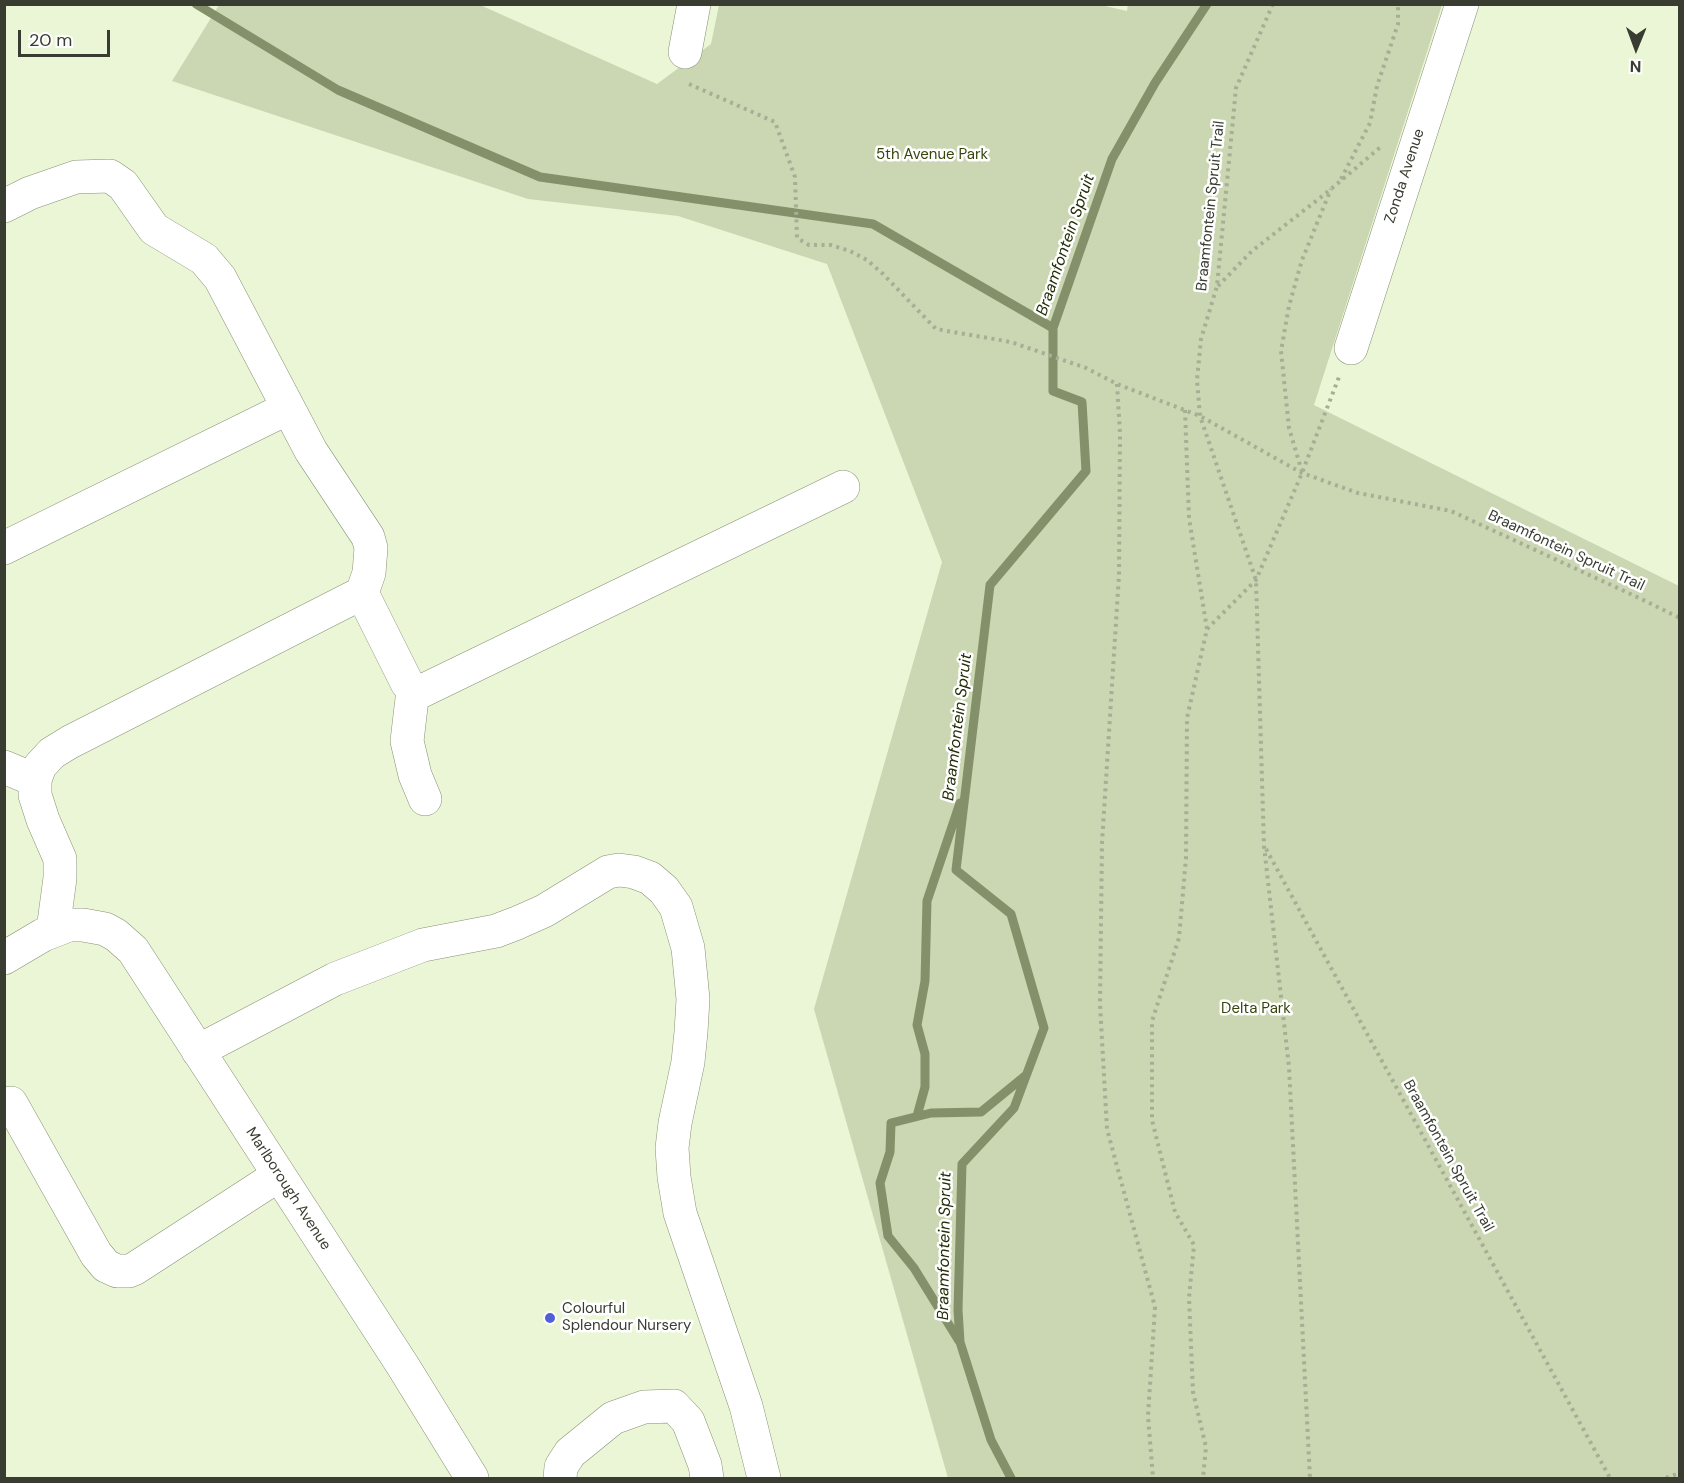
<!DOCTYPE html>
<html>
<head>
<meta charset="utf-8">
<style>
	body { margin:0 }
	#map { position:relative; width:1684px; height:1483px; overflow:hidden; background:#ebf6d6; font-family:"DM Sans",sans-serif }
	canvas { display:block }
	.frame { position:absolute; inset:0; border:6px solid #393d31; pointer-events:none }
	.north { position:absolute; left:1606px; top:18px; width:60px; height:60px; -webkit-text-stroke:4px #fff; paint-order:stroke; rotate:181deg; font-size:16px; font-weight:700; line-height:24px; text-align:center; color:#393d31 }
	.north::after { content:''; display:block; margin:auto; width:21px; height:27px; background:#393d31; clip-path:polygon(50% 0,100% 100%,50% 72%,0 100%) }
	.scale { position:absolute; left:18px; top:30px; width:92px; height:27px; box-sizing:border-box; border:3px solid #393d31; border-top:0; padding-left:8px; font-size:18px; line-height:21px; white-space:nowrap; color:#393d31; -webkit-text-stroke:4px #fff; paint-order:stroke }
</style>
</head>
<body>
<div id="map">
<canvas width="1684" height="1483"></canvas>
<div class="frame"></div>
<div class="north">N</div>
<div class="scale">20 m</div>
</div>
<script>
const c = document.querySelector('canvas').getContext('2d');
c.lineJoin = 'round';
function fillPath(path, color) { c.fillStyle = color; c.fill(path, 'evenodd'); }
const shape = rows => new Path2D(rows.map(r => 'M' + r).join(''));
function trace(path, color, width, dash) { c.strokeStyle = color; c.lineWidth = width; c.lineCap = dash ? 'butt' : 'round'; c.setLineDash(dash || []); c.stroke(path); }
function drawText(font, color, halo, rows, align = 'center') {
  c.font = font + ' "DM Sans",sans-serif'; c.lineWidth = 5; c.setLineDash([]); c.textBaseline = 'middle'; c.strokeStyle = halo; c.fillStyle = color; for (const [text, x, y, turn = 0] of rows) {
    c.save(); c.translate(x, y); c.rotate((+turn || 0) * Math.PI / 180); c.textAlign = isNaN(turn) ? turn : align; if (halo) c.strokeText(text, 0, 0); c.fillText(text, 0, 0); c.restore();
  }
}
const green = shape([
	[1096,4,1127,11,1128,4,1442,5,1314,405,1679,586,1679,1478,948,1478,814,1009,942,562,827,264,678,216,528,199,172,81,219,5,480,5,657,84,711,44,719,5]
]);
const stream = shape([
	[196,4,338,90,540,177,873,224,1053,328],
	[917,1116,925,1087,925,1054,917,1025,925,981,927,901,960,803],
	[959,1341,914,1268,888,1236,880,1183,890,1152,891,1123,931,1113,981,1112,1025,1076],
	[1011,1478,991,1440,960,1342,958,1310,962,1164,1014,1108,1044,1028,1011,914,956,870,990,585,1086,471,1082,402,1053,391,1053,328,1112,159,1155,83,1207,4]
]);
const path = shape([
	[1273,4,1236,88,1217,286,1201,339,1197,380,1200,416,1256,580,1264,846,1289,1067,1310,1478],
	[689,84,775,122,795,177,797,238,809,245,831,245,850,251,867,260,883,274,936,329,1011,342,1086,368,1117,384,1200,416,1302,473,1358,493,1451,511,1637,597,1680,618],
	[1341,179,1370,123,1377,86,1398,24,1398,4],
	[1218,286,1252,251,1325,194,1383,145],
	[1117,384,1120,433,1119,575,1102,843,1100,1004,1107,1129,1155,1307,1148,1416,1153,1478],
	[1185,410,1189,518,1207,629,1187,718,1186,858,1179,938,1152,1021,1152,1120,1175,1212,1194,1245,1189,1298,1193,1392,1206,1447,1203,1478],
	[1302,472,1289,428,1281,351,1289,306,1302,260,1331,189],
	[1207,629,1256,580,1302,473,1339,377],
	[1266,849,1610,1478],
	[1666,1478,1680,1473]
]);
const minor = shape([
	[685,52,694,4],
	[4,206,30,193,76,177,110,176,123,185,154,229,204,259,220,278,311,451,368,537,371,548,369,573,362,593,70,742,52,753,40,766,35,780,35,795,43,820,60,859,60,878,53,930],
	[1351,348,1462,4],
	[4,548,288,408],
	[362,593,407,683,413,690,422,691,843,487],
	[413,690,407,741,415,775,425,799],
	[4,767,35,780],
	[4,958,43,935,69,925,83,925,105,929,116,935,133,950,403,1366,472,1478],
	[198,1051,335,979,423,945,496,931,517,923,544,911,608,872,619,870,634,872,650,878,664,890,676,907,688,948,693,999,691,1032,688,1062,675,1123,672,1148,674,1177,680,1213,746,1406,764,1478],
	[11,1103,96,1254,106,1266,117,1271,129,1271,134,1269,279,1175],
	[560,1478,561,1467,570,1453,613,1418,644,1407,674,1406,688,1421,705,1465,707,1478]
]);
const markers = [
	[550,1318,6,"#5060d6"]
];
const parkNames = [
	["5th Avenue Park",932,155],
	["Delta Park",1256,1009]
];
const streetNames = [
	["Zonda Avenue",1405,176,-72],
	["Braamfontein Spruit Trail",1211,206,-84],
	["Braamfontein Spruit Trail",1566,551,25],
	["Braamfontein Spruit Trail",1448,1156,61],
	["Marlborough Avenue",288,1189,57]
];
const poiNames = [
	["Colourful",562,1309],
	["Splendour Nursery",562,1326]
];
const waterNames = [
	["Braamfontein Spruit",1066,245,-71],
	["Braamfontein Spruit",958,727,-83],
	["Braamfontein Spruit",945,1246,-89]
];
fillPath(green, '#cad7b2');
trace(stream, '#83906a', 9);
trace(minor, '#879174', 34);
trace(path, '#a6ae96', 4, [3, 4.5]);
trace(minor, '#fff', 33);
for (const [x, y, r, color] of markers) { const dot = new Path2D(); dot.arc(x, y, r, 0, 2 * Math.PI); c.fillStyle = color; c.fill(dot); trace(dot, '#fff', 2); }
drawText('15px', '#37450d', '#fff', parkNames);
drawText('15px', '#393d31', '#fff', streetNames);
drawText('15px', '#393d31', '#fff', poiNames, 'left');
drawText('italic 16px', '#232d07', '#fff', waterNames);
</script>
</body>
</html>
